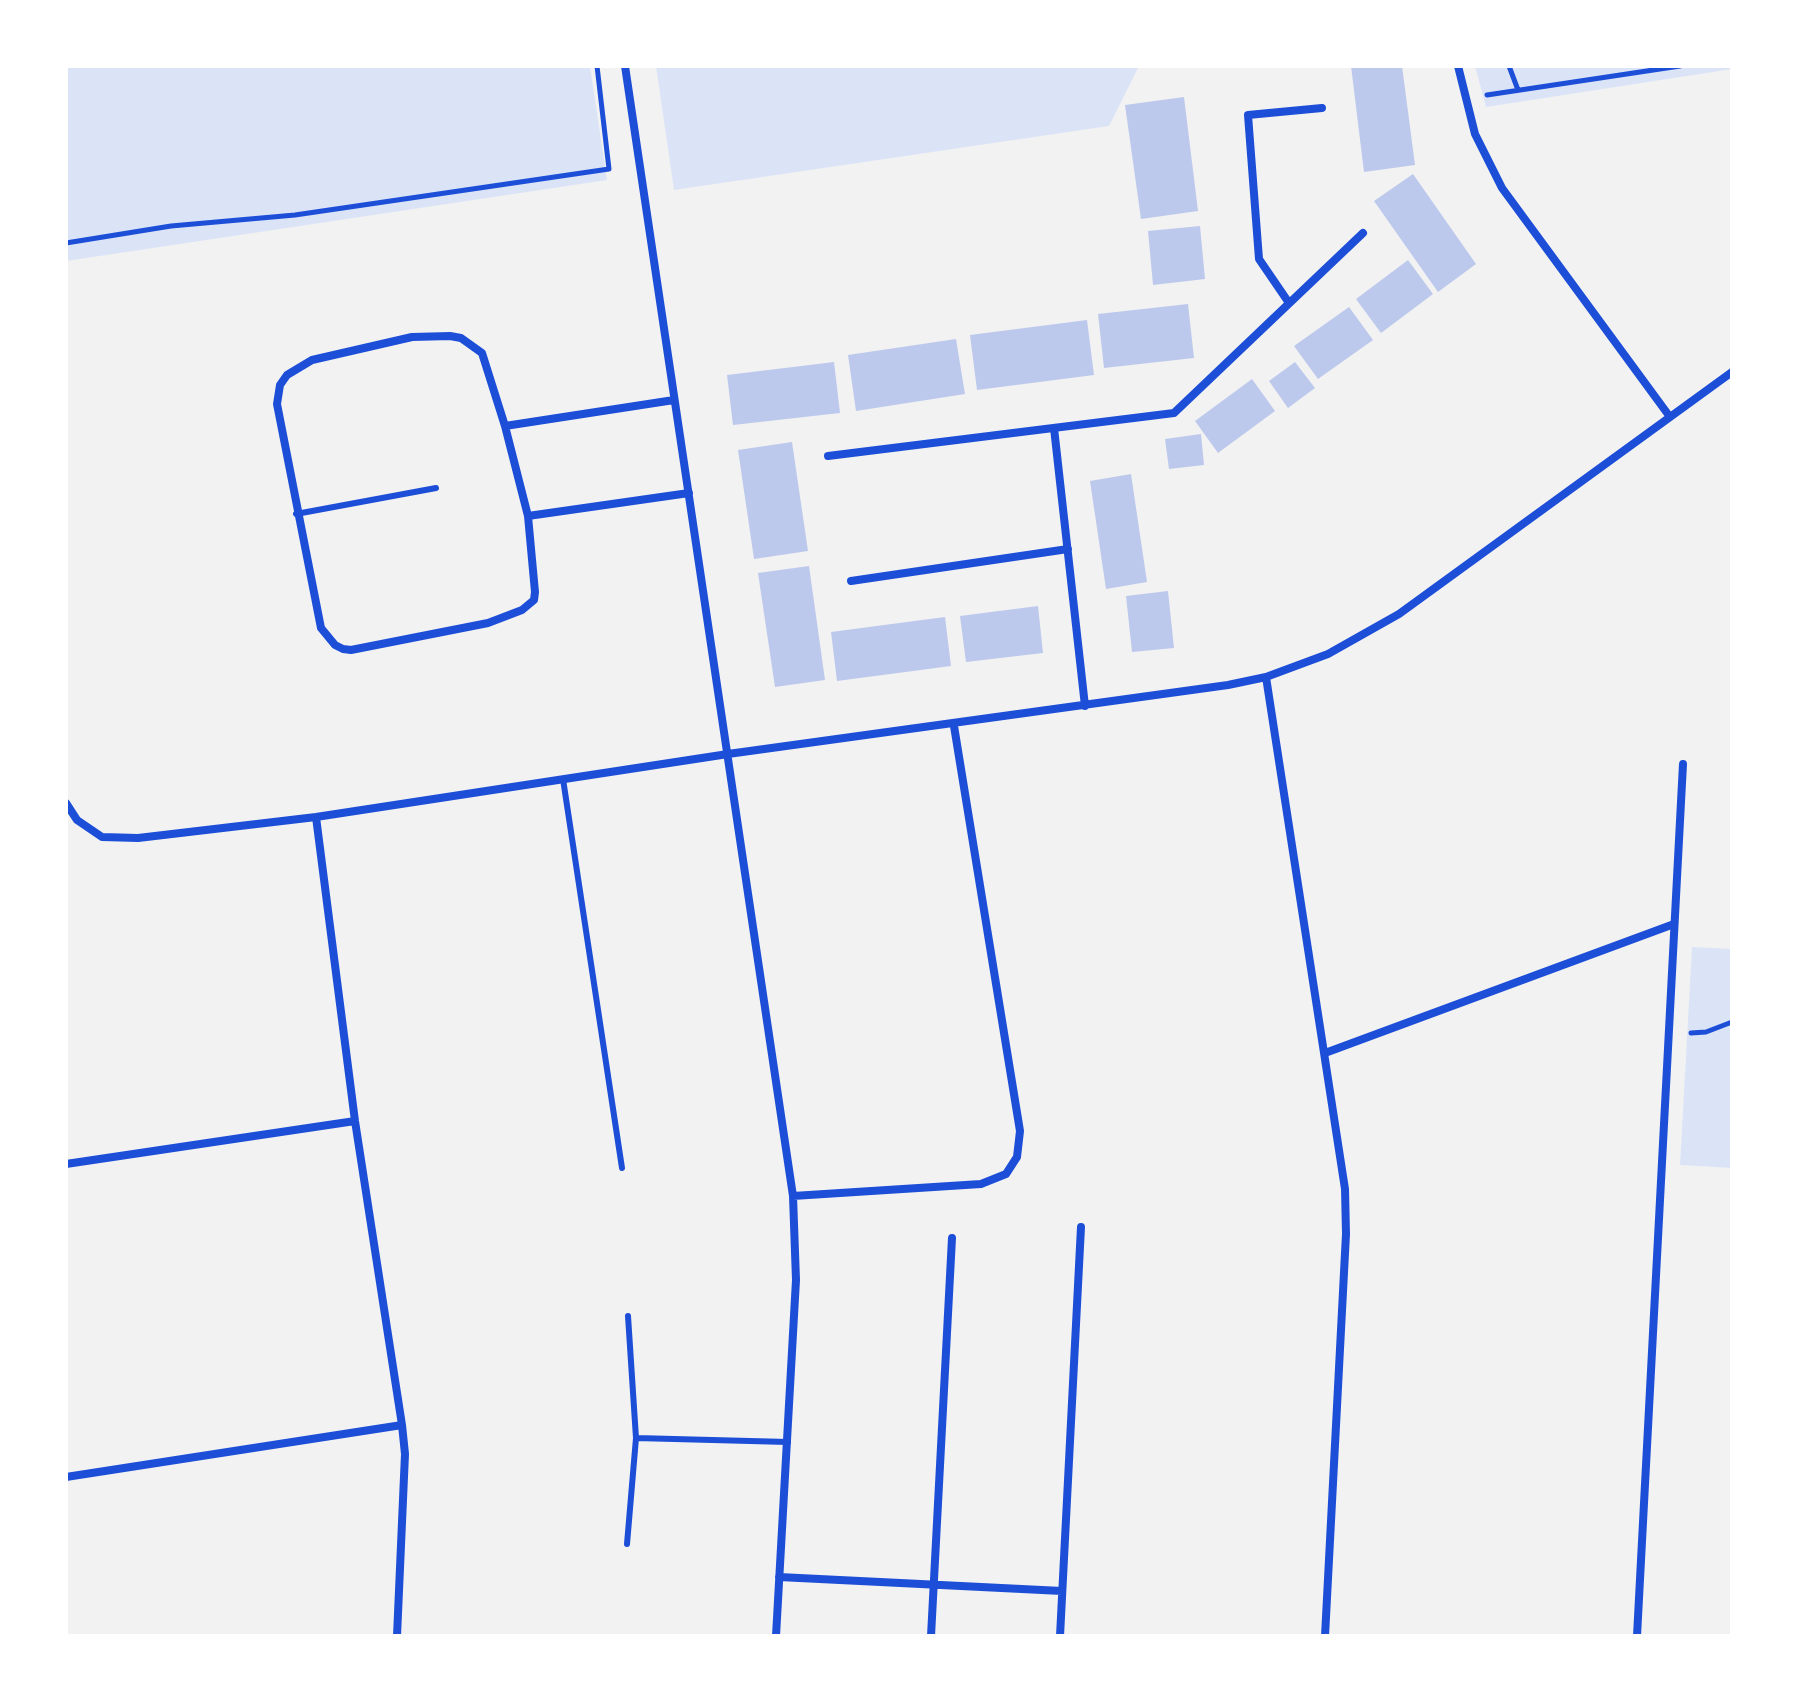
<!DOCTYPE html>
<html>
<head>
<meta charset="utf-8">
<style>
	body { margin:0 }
	#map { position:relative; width:1798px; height:1702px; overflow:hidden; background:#f2f2f2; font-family:"Roboto Condensed",sans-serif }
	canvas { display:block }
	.frame { position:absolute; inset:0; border:68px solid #fff; pointer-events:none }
</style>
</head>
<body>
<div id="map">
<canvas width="1798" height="1702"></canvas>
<div class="frame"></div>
</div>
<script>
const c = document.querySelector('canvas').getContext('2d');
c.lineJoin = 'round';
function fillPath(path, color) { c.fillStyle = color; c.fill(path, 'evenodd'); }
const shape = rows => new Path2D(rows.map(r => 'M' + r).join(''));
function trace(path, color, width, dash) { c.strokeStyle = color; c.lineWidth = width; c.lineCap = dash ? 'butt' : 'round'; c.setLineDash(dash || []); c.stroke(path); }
const green = shape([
	[66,66,590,66,607,180,66,261],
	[656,66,1139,66,1109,126,674,190],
	[1475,66,1732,66,1732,69,1486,107],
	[1692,947,1732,949,1732,1168,1680,1165]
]);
const building = shape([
	[1351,66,1402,66,1415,165,1364,172],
	[1184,97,1198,211,1141,219,1125,105],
	[1413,174,1476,264,1438,292,1374,201],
	[1200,226,1205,279,1153,285,1148,231],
	[1408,260,1433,294,1381,333,1356,299],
	[1188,304,1194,358,1104,368,1098,314],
	[1349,307,1373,340,1318,379,1294,346],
	[1087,320,1094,375,977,390,970,335],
	[956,339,965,394,856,411,848,355],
	[834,362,840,413,733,425,727,375],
	[1295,362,1315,388,1288,408,1269,381],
	[1252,379,1275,411,1218,453,1195,421],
	[1201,434,1204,465,1169,469,1165,439],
	[792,442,808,551,754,559,738,450],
	[1131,474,1147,582,1106,589,1090,481],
	[809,566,825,680,775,687,758,573],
	[1168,591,1174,648,1132,652,1126,596],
	[1038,606,1043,653,966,662,960,616],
	[945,617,951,666,837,681,831,632]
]);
const path = shape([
	[1509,66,1518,90],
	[1487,95,1680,66],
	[66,243,171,226,295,215,609,169,597,66],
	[1691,1033,1706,1032,1732,1022]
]);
const service = shape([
	[296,514,436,488],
	[563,779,622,1168],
	[636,1438,788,1442],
	[627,1544,636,1438,628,1316]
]);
const minor = shape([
	[625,66,793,1196,796,1280,776,1636],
	[1458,66,1475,134,1502,188,1670,417],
	[1289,303,1259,259,1248,115,1322,108],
	[674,400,505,426,482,353,461,338,450,336,412,337,312,360,287,375,280,385,277,404,321,628,335,645,343,649,351,650,488,623,522,610,534,600,535,592,528,516,689,493],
	[505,426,528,516],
	[1054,428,1085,706],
	[828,456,1174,413,1363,233],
	[851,581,1068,549],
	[1266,677,1345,1189,1346,1234,1325,1636],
	[66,803,77,820,102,837,138,838,316,817,728,754,1228,685,1266,677,1328,654,1399,614,1732,372],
	[316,817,355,1121,402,1425,405,1454,397,1636],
	[1325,1053,1674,924],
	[66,1164,355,1121],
	[793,1196,981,1184,1006,1174,1017,1157,1020,1131,954,726],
	[66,1477,402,1425],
	[779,1577,1062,1591],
	[931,1636,952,1238],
	[1060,1636,1081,1227],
	[1637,1636,1683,764]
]);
fillPath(green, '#dbe4f7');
fillPath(building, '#bdc9ec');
trace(path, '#1d4ed8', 5);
trace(service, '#1d4ed8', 6);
trace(minor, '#1d4ed8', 8);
</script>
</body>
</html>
